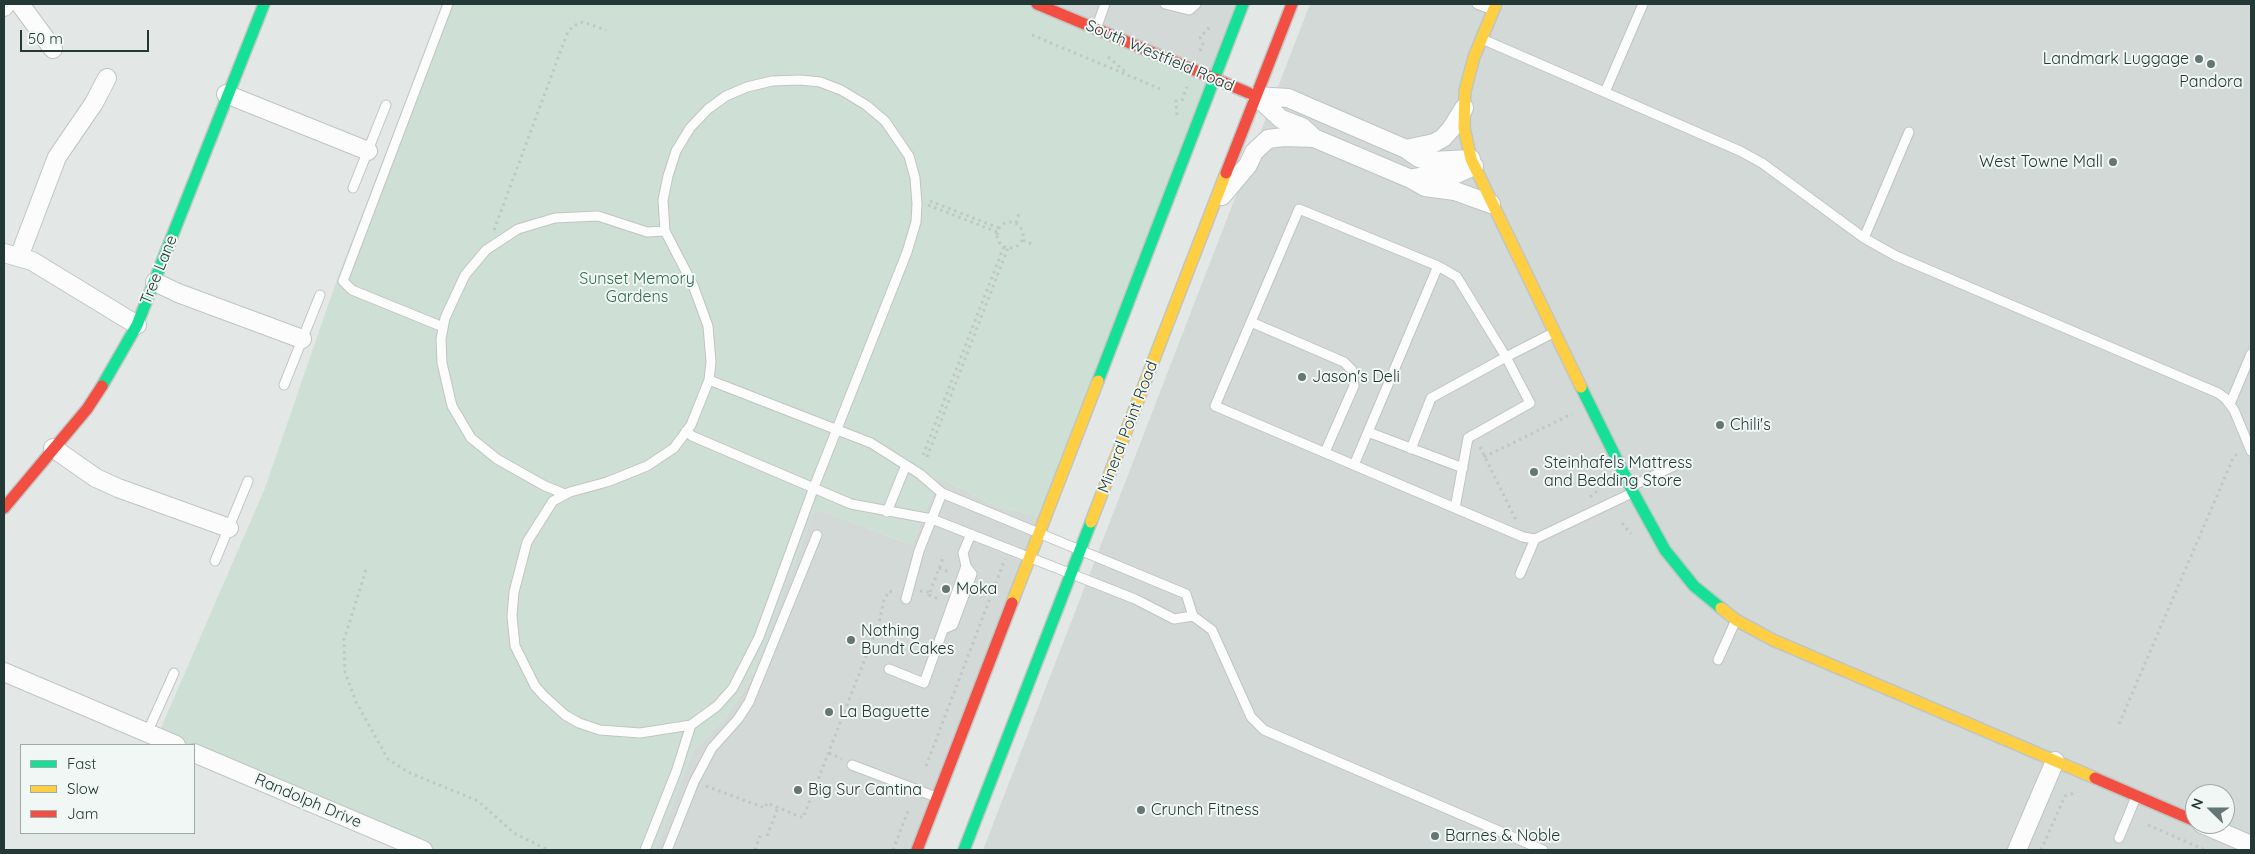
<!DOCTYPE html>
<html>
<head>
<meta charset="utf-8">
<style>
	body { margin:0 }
	#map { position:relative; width:2255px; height:854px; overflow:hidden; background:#e3e8e6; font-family:Quicksand,sans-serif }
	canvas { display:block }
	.frame { position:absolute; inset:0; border:5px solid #233936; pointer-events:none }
	.legend { position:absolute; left:20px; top:744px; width:175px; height:90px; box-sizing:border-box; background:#f1f7f5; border:1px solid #9faba9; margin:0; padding:6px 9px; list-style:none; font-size:15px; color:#233936 }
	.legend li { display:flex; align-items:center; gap:10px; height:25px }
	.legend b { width:25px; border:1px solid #9faba9 }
	.north { position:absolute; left:2185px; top:784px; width:50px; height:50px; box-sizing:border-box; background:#f1f7f5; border:1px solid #9faba9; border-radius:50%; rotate:292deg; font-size:14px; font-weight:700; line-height:20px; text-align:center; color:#233936 }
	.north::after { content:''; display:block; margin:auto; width:18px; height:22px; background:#667674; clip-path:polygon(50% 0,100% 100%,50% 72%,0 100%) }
	.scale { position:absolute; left:20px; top:30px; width:129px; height:22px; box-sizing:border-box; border:2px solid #233936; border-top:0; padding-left:6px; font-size:15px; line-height:18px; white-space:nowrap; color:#233936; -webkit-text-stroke:4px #f1f7f5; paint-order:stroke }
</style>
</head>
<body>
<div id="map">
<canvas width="2255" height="854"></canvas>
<div class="frame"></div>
<ul class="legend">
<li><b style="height:6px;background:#16e098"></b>Fast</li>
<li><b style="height:6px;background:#ffcf43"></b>Slow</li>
<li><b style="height:6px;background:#f24e42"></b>Jam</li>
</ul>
<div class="north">N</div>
<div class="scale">50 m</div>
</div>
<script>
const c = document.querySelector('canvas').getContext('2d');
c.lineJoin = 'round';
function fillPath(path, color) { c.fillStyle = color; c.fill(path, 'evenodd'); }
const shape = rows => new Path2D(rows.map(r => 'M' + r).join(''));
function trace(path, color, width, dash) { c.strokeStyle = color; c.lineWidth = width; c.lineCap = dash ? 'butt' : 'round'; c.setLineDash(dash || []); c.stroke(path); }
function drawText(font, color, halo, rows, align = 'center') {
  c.font = font + ' Quicksand,sans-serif'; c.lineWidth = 4; c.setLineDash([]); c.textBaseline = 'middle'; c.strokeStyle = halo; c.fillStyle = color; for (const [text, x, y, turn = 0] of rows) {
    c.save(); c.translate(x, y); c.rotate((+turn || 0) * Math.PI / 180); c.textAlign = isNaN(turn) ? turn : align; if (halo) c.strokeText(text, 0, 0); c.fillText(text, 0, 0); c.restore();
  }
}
const built = shape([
	[1037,4,1243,4,1214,79],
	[1310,4,2251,4,2251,850,983,850],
	[2195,794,2225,794,2225,824,2195,824],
	[939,477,995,506,1046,518,917,850,655,850,693,751,725,718,750,681,815,509,912,545]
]);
const green = shape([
	[443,4,1037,4,1214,79,1046,518,995,506,939,477,912,545,815,509,750,681,725,718,693,751,655,850,423,850,194,745,176,745,157,737,265,488,335,285]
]);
const path = shape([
	[1032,35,1163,90],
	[1200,51,1203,44,1200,37,1211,26],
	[1108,57,1128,74],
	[1177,115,1176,101,1182,100,1187,87],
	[930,201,999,228],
	[928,205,997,232],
	'997 235a13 13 0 1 1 26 0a13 13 0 1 1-26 0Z',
	[1016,223,1019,213],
	[494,230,567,34,573,26,583,22,606,30],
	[1023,240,1032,244],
	[1480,447,1516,520],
	[923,455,1004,246],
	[927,457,1008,248],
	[1484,457,1572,414],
	[1590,497,1598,490,1601,475],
	[1622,523,1631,534],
	[939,568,951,573],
	[366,570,344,640,345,672,356,702,388,759,408,772,478,801,514,833,548,850],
	[980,584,993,590],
	[920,591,930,592,929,595,941,600],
	[930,592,943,558],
	[2119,724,2234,456,2239,453],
	[829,753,842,759],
	[926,766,1005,559],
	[706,786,765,808,767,803,803,818,879,623,884,600,889,591,895,593],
	[2148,825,2205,850],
	[767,836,778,807],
	[755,850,761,833],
	[893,850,908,811],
	[2041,850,2065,796,2077,792]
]);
const lane = shape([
	[1165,4,1189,10,1196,4],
	[1477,4,1493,10],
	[1096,29,1105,4],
	[1482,39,1740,151,1762,163,1864,238,1896,256,2218,393,2225,398,2234,410,2251,451],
	[800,80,820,82,841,90,866,105,885,121,909,156,915,178,917,204,916,222,907,252,814,487,759,637,733,688,717,706,691,725,640,733,600,730,579,723,565,715,544,696,535,686,515,646,512,616,514,592,527,542,553,501,570,492,607,482,647,466,674,448,691,425,709,380,711,362,708,326,693,285,665,231,663,200,668,176,676,151,690,128,708,109,726,96,747,87,772,81,800,80],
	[1605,92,1643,4],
	[353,188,386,105],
	[1864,238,1909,132],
	[1251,322,1344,362,1352,370,1354,386,1325,452],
	[443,327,352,290,343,281,448,4],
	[709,380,871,443,920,474,942,493,1186,594,1193,616],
	[284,385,320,295],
	[2230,404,2251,354],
	[686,431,692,436,851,504,932,519,1135,599,1174,619,1193,616,1212,630,1251,717,1264,730,1543,850],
	[1368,432,1463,468],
	[1411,449,1431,398,1506,357,1553,333],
	[1354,465,1438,266],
	[1632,486,1674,466],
	[565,494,545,486,497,459,471,438,452,406,442,363,441,339,445,318,465,275,486,250,518,229,555,218,598,216,647,232,665,231],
	[1455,508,1468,438,1530,403,1506,357,1457,277,1438,266,1299,209,1215,406,1523,537,1535,539,1632,493],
	[887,512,906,465],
	[215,561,248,481],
	[1520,574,1535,539],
	[906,599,919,551,942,493],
	[944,629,953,625,972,574,966,566,963,553,971,534],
	[1718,660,1735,622],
	[889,669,924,683,966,566],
	[147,733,174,673],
	[852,765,936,797],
	[2119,838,2136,797],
	[645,850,676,772,691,725],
	[667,850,694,782,712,748,738,719,749,702,817,535]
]);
const street = shape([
	[20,4,53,49],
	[4,7,6,4],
	[226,94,368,151],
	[1256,96,1281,119,1302,127,1314,138,1411,179,1425,187,1455,191,1491,204],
	[1256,96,1288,98,1406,149,1419,158,1431,161,1471,159],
	[1406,149,1434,143,1443,138,1451,129,1464,108],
	[1414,178,1424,176,1452,176,1474,166],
	[1222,196,1248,165,1254,152,1268,139,1284,137,1314,138],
	[4,253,32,261,137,325],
	[19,257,57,157,94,103,107,78],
	[155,282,178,293,302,339],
	[53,448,96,478,118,488,229,528],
	[4,672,176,745],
	[194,753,423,850],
	[2202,824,2251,845],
	[2017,850,2055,761]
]);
const fast = shape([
	[1098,381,1243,4],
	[102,386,137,325,264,4],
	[1581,387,1633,492,1665,550,1694,586,1721,608],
	[964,850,1091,522]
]);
const slow = shape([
	[1496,4,1474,57,1465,91,1464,128,1471,159,1581,387],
	[1091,522,1226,173],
	[1012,603,1098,381],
	[1721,608,1736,620,1773,640,2095,778]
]);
const jam = shape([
	[1037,4,1256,96],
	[1226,173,1292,4],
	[4,508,87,409,102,386],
	[2095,778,2195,821],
	[917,850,1012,603]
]);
const markers = [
	[2199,59,5,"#667674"],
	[2211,64,5,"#667674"],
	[2113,162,5,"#667674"],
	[1302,377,5,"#667674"],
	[1720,425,5,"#667674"],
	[1534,472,5,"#667674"],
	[946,589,5,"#667674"],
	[851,640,5,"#667674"],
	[829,712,5,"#667674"],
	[798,790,5,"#667674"],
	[1141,810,5,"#667674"],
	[1435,836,5,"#667674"]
];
const streetNames = [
	["South Westfield Road",1160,56,23],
	["Tree Lane",159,270,-68],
	["Mineral Point Road",1128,427,-69],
	["Randolph Drive",308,801,23]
];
const poiNames = [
	["Landmark Luggage",2189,59,"right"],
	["Pandora",2211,82,"center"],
	["West Towne Mall",2103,162,"right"],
	["Jason's Deli",1312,377],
	["Chili's",1730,425],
	["Steinhafels Mattress",1544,463],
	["and Bedding Store",1544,481],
	["Moka",956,589],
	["Nothing",861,631],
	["Bundt Cakes",861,649],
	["La Baguette",839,712],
	["Big Sur Cantina",808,790],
	["Crunch Fitness",1151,810],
	["Barnes & Noble",1445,836]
];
const parkNames = [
	["Sunset Memory",637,279],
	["Gardens",637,297]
];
fillPath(built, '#d2d9d7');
fillPath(green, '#cee0d6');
trace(lane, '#c0c5c3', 11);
trace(street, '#c0c5c3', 20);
trace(fast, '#c0c6c4', 14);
trace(slow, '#c0c6c4', 14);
trace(jam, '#c0c6c4', 14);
trace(path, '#c0c8c6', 3, [2.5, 4]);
trace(lane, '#fbfcfb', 9);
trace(street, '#fbfcfb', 18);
trace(fast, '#16e098', 11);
trace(slow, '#ffcf43', 11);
trace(jam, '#f24e42', 11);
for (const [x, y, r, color] of markers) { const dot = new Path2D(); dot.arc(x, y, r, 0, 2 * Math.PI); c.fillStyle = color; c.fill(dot); trace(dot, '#f1f7f5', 2); }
drawText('16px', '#233936', '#f1f7f5', streetNames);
drawText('16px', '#233936', '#f1f7f5', poiNames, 'left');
drawText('16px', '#316c4f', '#f1f7f5', parkNames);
</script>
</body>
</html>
